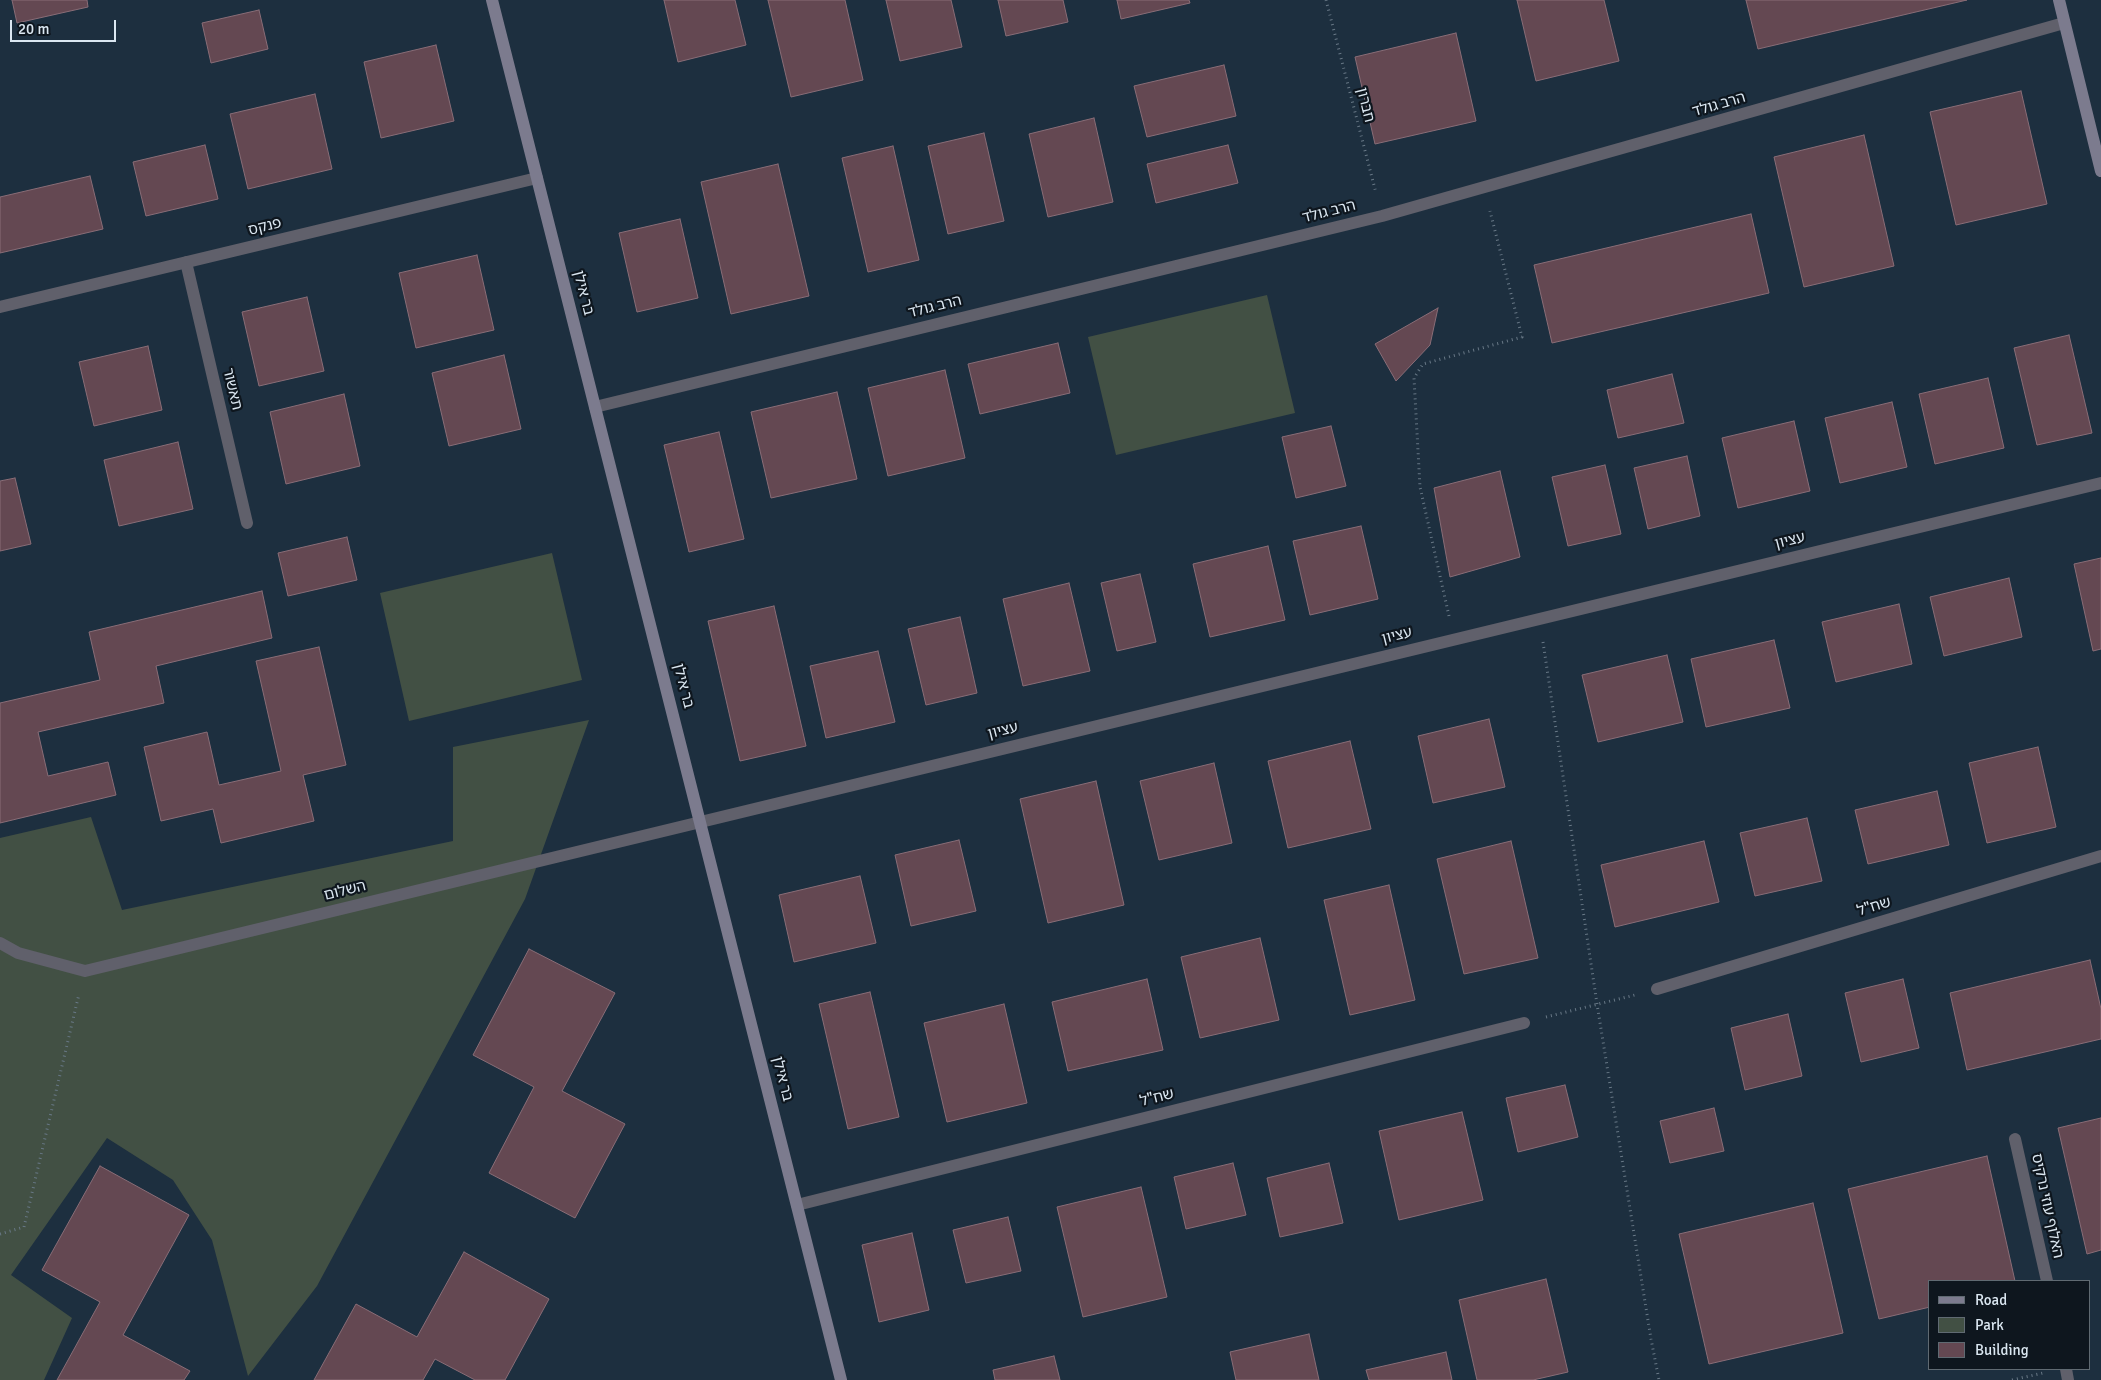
<!DOCTYPE html>
<html>
<head>
<meta charset="utf-8">
<style>
	body { margin:0 }
	#map { position:relative; width:2101px; height:1380px; overflow:hidden; background:#1d2f3f; font-family:Signika,sans-serif }
	canvas { display:block }
	.legend { position:absolute; left:1928px; top:1280px; width:162px; height:90px; box-sizing:border-box; background:#0e161e; border:1px solid #606a72; margin:0; padding:6px 9px; list-style:none; font-size:15px; color:#dbe7f1 }
	.legend li { display:flex; align-items:center; gap:10px; height:25px }
	.legend b { width:25px; border:1px solid #606a72 }
	.scale { position:absolute; left:10px; top:20px; width:106px; height:22px; box-sizing:border-box; border:2px solid #dbe7f1; border-top:0; padding-left:6px; font-size:15px; line-height:18px; white-space:nowrap; color:#dbe7f1; -webkit-text-stroke:4px #0e161e; paint-order:stroke }
</style>
</head>
<body>
<div id="map">
<canvas width="2101" height="1380"></canvas>
<ul class="legend">
<li><b style="height:6px;background:#7c7b8e"></b>Road</li>
<li><b style="height:14px;background:#425044"></b>Park</li>
<li><b style="height:14px;background:#644852"></b>Building</li>
</ul>
<div class="scale">20 m</div>
</div>
<script>
const c = document.querySelector('canvas').getContext('2d');
c.lineJoin = 'round';
function fillPath(path, color) { c.fillStyle = color; c.fill(path, 'evenodd'); }
const shape = rows => new Path2D(rows.map(r => 'M' + r).join(''));
function trace(path, color, width, dash) { c.strokeStyle = color; c.lineWidth = width; c.lineCap = dash ? 'butt' : 'round'; c.setLineDash(dash || []); c.stroke(path); }
function drawText(font, color, halo, rows, align = 'center') {
  c.font = font + ' Signika,"Noto Sans Hebrew",sans-serif'; c.lineWidth = 4.5; c.setLineDash([]); c.textBaseline = 'middle'; c.strokeStyle = halo; c.fillStyle = color; for (const [text, x, y, turn = 0] of rows) {
    c.save(); c.translate(x, y); c.rotate((+turn || 0) * Math.PI / 180); c.textAlign = isNaN(turn) ? turn : align; if (halo) c.strokeText(text, 0, 0); c.fillText(text, 0, 0); c.restore();
  }
}
const green = shape([
	[1267,295,1295,413,1116,455,1088,337],
	[552,553,582,680,409,721,380,593],
	[589,720,525,899,317,1286,248,1376,212,1240,173,1180,107,1138,11,1275,72,1318,44,1380,0,1380,0,838,91,817,122,910,453,841,453,747]
]);
const building = shape([
	[12,0,87,0,88,7,17,23,12,0],
	[664,0,735,0,746,45,678,62,664,0],
	[768,0,845,0,863,80,791,97,768,0],
	[886,0,951,0,962,47,900,61,886,0],
	[998,0,1063,0,1068,22,1006,36,998,0],
	[1117,0,1189,0,1190,3,1121,19,1117,0],
	[1517,0,1604,0,1619,61,1536,81,1517,0],
	[1746,0,1967,0,1758,49,1746,0],
	[259,10,268,49,211,63,202,23,259,10],
	[1456,33,1476,121,1375,144,1355,57,1456,33],
	[436,45,454,121,381,138,364,62,436,45],
	[1224,65,1236,116,1147,137,1134,86,1224,65],
	[2021,91,2047,204,1956,225,1930,112,2021,91],
	[315,94,332,169,248,189,230,114,315,94],
	[1094,118,1113,202,1048,217,1029,134,1094,118],
	[984,133,1004,221,948,234,928,146,984,133],
	[1864,135,1894,266,1804,287,1774,157,1864,135],
	[205,145,218,199,146,216,133,162,205,145],
	[1228,145,1238,183,1156,203,1147,164,1228,145],
	[893,146,919,260,868,272,842,158,893,146],
	[778,164,809,296,731,314,701,182,778,164],
	[90,176,103,229,0,253,0,197,90,176],
	[1751,214,1769,293,1552,343,1534,265,1751,214],
	[680,219,698,298,637,312,619,233,680,219],
	[477,255,494,330,416,348,399,273,477,255],
	[307,297,324,371,259,386,242,312,307,297],
	[1438,308,1430,345,1396,381,1375,344,1438,308],
	[2069,335,2092,433,2037,445,2014,348,2069,335],
	[1058,343,1070,393,980,414,968,364,1058,343],
	[148,346,162,410,94,426,79,362,148,346],
	[504,355,521,429,449,446,432,373,504,355],
	[945,370,965,458,888,476,868,388,945,370],
	[1672,374,1684,423,1618,438,1607,390,1672,374],
	[1988,378,2004,448,1935,464,1919,394,1988,378],
	[837,392,857,479,771,498,751,412,837,392],
	[344,394,360,466,286,484,270,412,344,394],
	[1892,402,1907,467,1840,483,1825,418,1892,402],
	[1794,421,1810,491,1738,508,1722,438,1794,421],
	[1331,426,1346,486,1296,498,1282,437,1331,426],
	[719,432,744,539,689,552,664,445,719,432],
	[178,442,193,509,119,526,104,460,178,442],
	[1687,456,1700,516,1648,529,1634,468,1687,456],
	[1605,465,1621,534,1568,546,1552,477,1605,465],
	[1500,471,1520,557,1450,577,1434,488,1500,471],
	[15,478,31,544,0,551,0,481,15,478],
	[1361,526,1378,599,1310,615,1293,541,1361,526],
	[347,537,357,580,288,596,278,553,347,537],
	[1268,546,1285,620,1210,637,1193,564,1268,546],
	[2101,558,2101,649,2093,651,2074,564,2101,558],
	[1140,574,1156,642,1117,651,1101,583,1140,574],
	[2009,578,2022,637,1944,656,1930,597,2009,578],
	[1069,583,1090,671,1023,686,1003,599,1069,583],
	[262,591,272,638,156,666,164,703,38,732,48,776,108,762,116,795,0,823,0,703,100,680,89,632,262,591],
	[1899,604,1912,664,1836,682,1822,622,1899,604],
	[774,606,806,746,740,761,708,621,774,606],
	[960,617,977,693,926,705,908,629,960,617],
	[1774,640,1790,708,1706,727,1691,659,1774,640],
	[319,647,346,765,303,775,314,821,221,843,213,809,161,821,144,747,207,732,219,785,281,771,256,661,319,647],
	[878,651,895,722,826,738,810,666,878,651],
	[1667,655,1683,722,1598,742,1582,675,1667,655],
	[1489,719,1505,787,1433,803,1418,736,1489,719],
	[1350,741,1371,829,1288,848,1268,761,1350,741],
	[2038,747,2056,827,1987,843,1969,763,2038,747],
	[1214,763,1232,843,1159,860,1140,781,1214,763],
	[1096,781,1124,905,1048,923,1020,799,1096,781],
	[1937,791,1949,845,1868,864,1855,810,1937,791],
	[1807,818,1822,881,1755,896,1740,833,1807,818],
	[959,840,976,911,911,926,895,855,959,840],
	[1511,841,1538,958,1464,974,1437,859,1511,841],
	[1704,841,1719,902,1615,927,1601,865,1704,841],
	[860,876,876,943,794,962,779,895,860,876],
	[1389,885,1415,1000,1350,1015,1324,900,1389,885],
	[1260,938,1279,1020,1200,1038,1181,957,1260,938],
	[529,949,615,993,562,1091,625,1124,575,1218,489,1173,534,1087,473,1055,529,949],
	[2090,960,2101,1009,2101,1039,1967,1070,1950,993,2090,960],
	[1147,979,1163,1050,1068,1071,1052,1002,1147,979],
	[1903,979,1919,1048,1861,1062,1845,993,1903,979],
	[870,992,899,1117,848,1129,819,1004,870,992],
	[1004,1004,1027,1103,947,1122,924,1023,1004,1004],
	[1788,1014,1802,1076,1745,1090,1731,1028,1788,1014],
	[1565,1085,1578,1137,1518,1152,1506,1098,1565,1085],
	[1714,1108,1724,1151,1670,1163,1660,1121,1714,1108],
	[1462,1112,1483,1200,1399,1220,1379,1131,1462,1112],
	[2101,1118,2101,1250,2087,1254,2058,1128,2101,1118],
	[1987,1156,2015,1281,1930,1281,1930,1307,1879,1319,1848,1189,1987,1156],
	[1233,1163,1246,1215,1186,1229,1174,1177,1233,1163],
	[1329,1163,1343,1223,1280,1237,1267,1178,1329,1163],
	[100,1166,189,1215,123,1335,190,1371,184,1380,57,1380,100,1302,42,1270,100,1166],
	[1141,1187,1167,1297,1083,1317,1057,1207,1141,1187],
	[1813,1203,1843,1333,1709,1364,1679,1234,1813,1203],
	[1008,1217,1021,1271,966,1283,953,1230,1008,1217],
	[912,1233,929,1310,879,1322,862,1245,912,1233],
	[464,1252,549,1299,505,1380,475,1380,435,1359,423,1380,314,1380,356,1304,417,1337,464,1252],
	[1546,1279,1568,1372,1533,1380,1477,1380,1459,1300,1546,1279],
	[1309,1334,1319,1380,1236,1380,1230,1352,1309,1334],
	[1446,1352,1452,1380,1369,1380,1366,1370,1446,1352],
	[1054,1356,1060,1380,995,1380,993,1370,1054,1356]
]);
const path = shape([
	[1326,0,1376,193],
	[1449,616,1420,487,1414,378,1423,364,1522,337,1490,211],
	[1543,642,1597,1004,1651,1339,1659,1380],
	[1546,1017,1635,995],
	[0,1234,24,1227,79,994],
	[2012,1380,2043,1373]
]);
const street = shape([
	[186,262,247,523],
	[0,307,537,178],
	[595,407,1382,216,2064,23],
	[0,943,18,953,85,971,2101,483],
	[1657,989,2101,856],
	[2015,1139,2047,1281],
	[797,1205,1524,1023],
	[2066,1369,2068,1380]
]);
const secondary = shape([
	[492,0,841,1380],
	[2059,0,2101,171]
]);
const streetNames = [
	["חברון",1365,105,76],
	["הרב גולד",1719,105,-16],
	["הרב גולד",1329,212,-14],
	["פנקס",265,227,-14],
	["בר אילן",583,293,76],
	["הרב גולד",935,307,-14],
	["תאשור",232,389,77],
	["עציון",1790,541,-14],
	["עציון",1397,636,-14],
	["בר אילן",683,686,76],
	["עציון",1003,731,-14],
	["השלום",345,891,-14],
	["שח\"ל",1874,907,-17],
	["בר אילן",782,1079,76],
	["שח\"ל",1157,1098,-14],
	["האלוף עוזי נרקיס",2047,1206,78]
];
fillPath(green, '#425044');
fillPath(building, '#644852');
trace(building, '#896d77', 1);
trace(path, '#687886', 3, [1, 4]);
trace(street, '#60606b', 12);
trace(secondary, '#7c7b8e', 12);
drawText('15px', '#dbe7f1', '#0e161e', streetNames);
</script>
</body>
</html>
